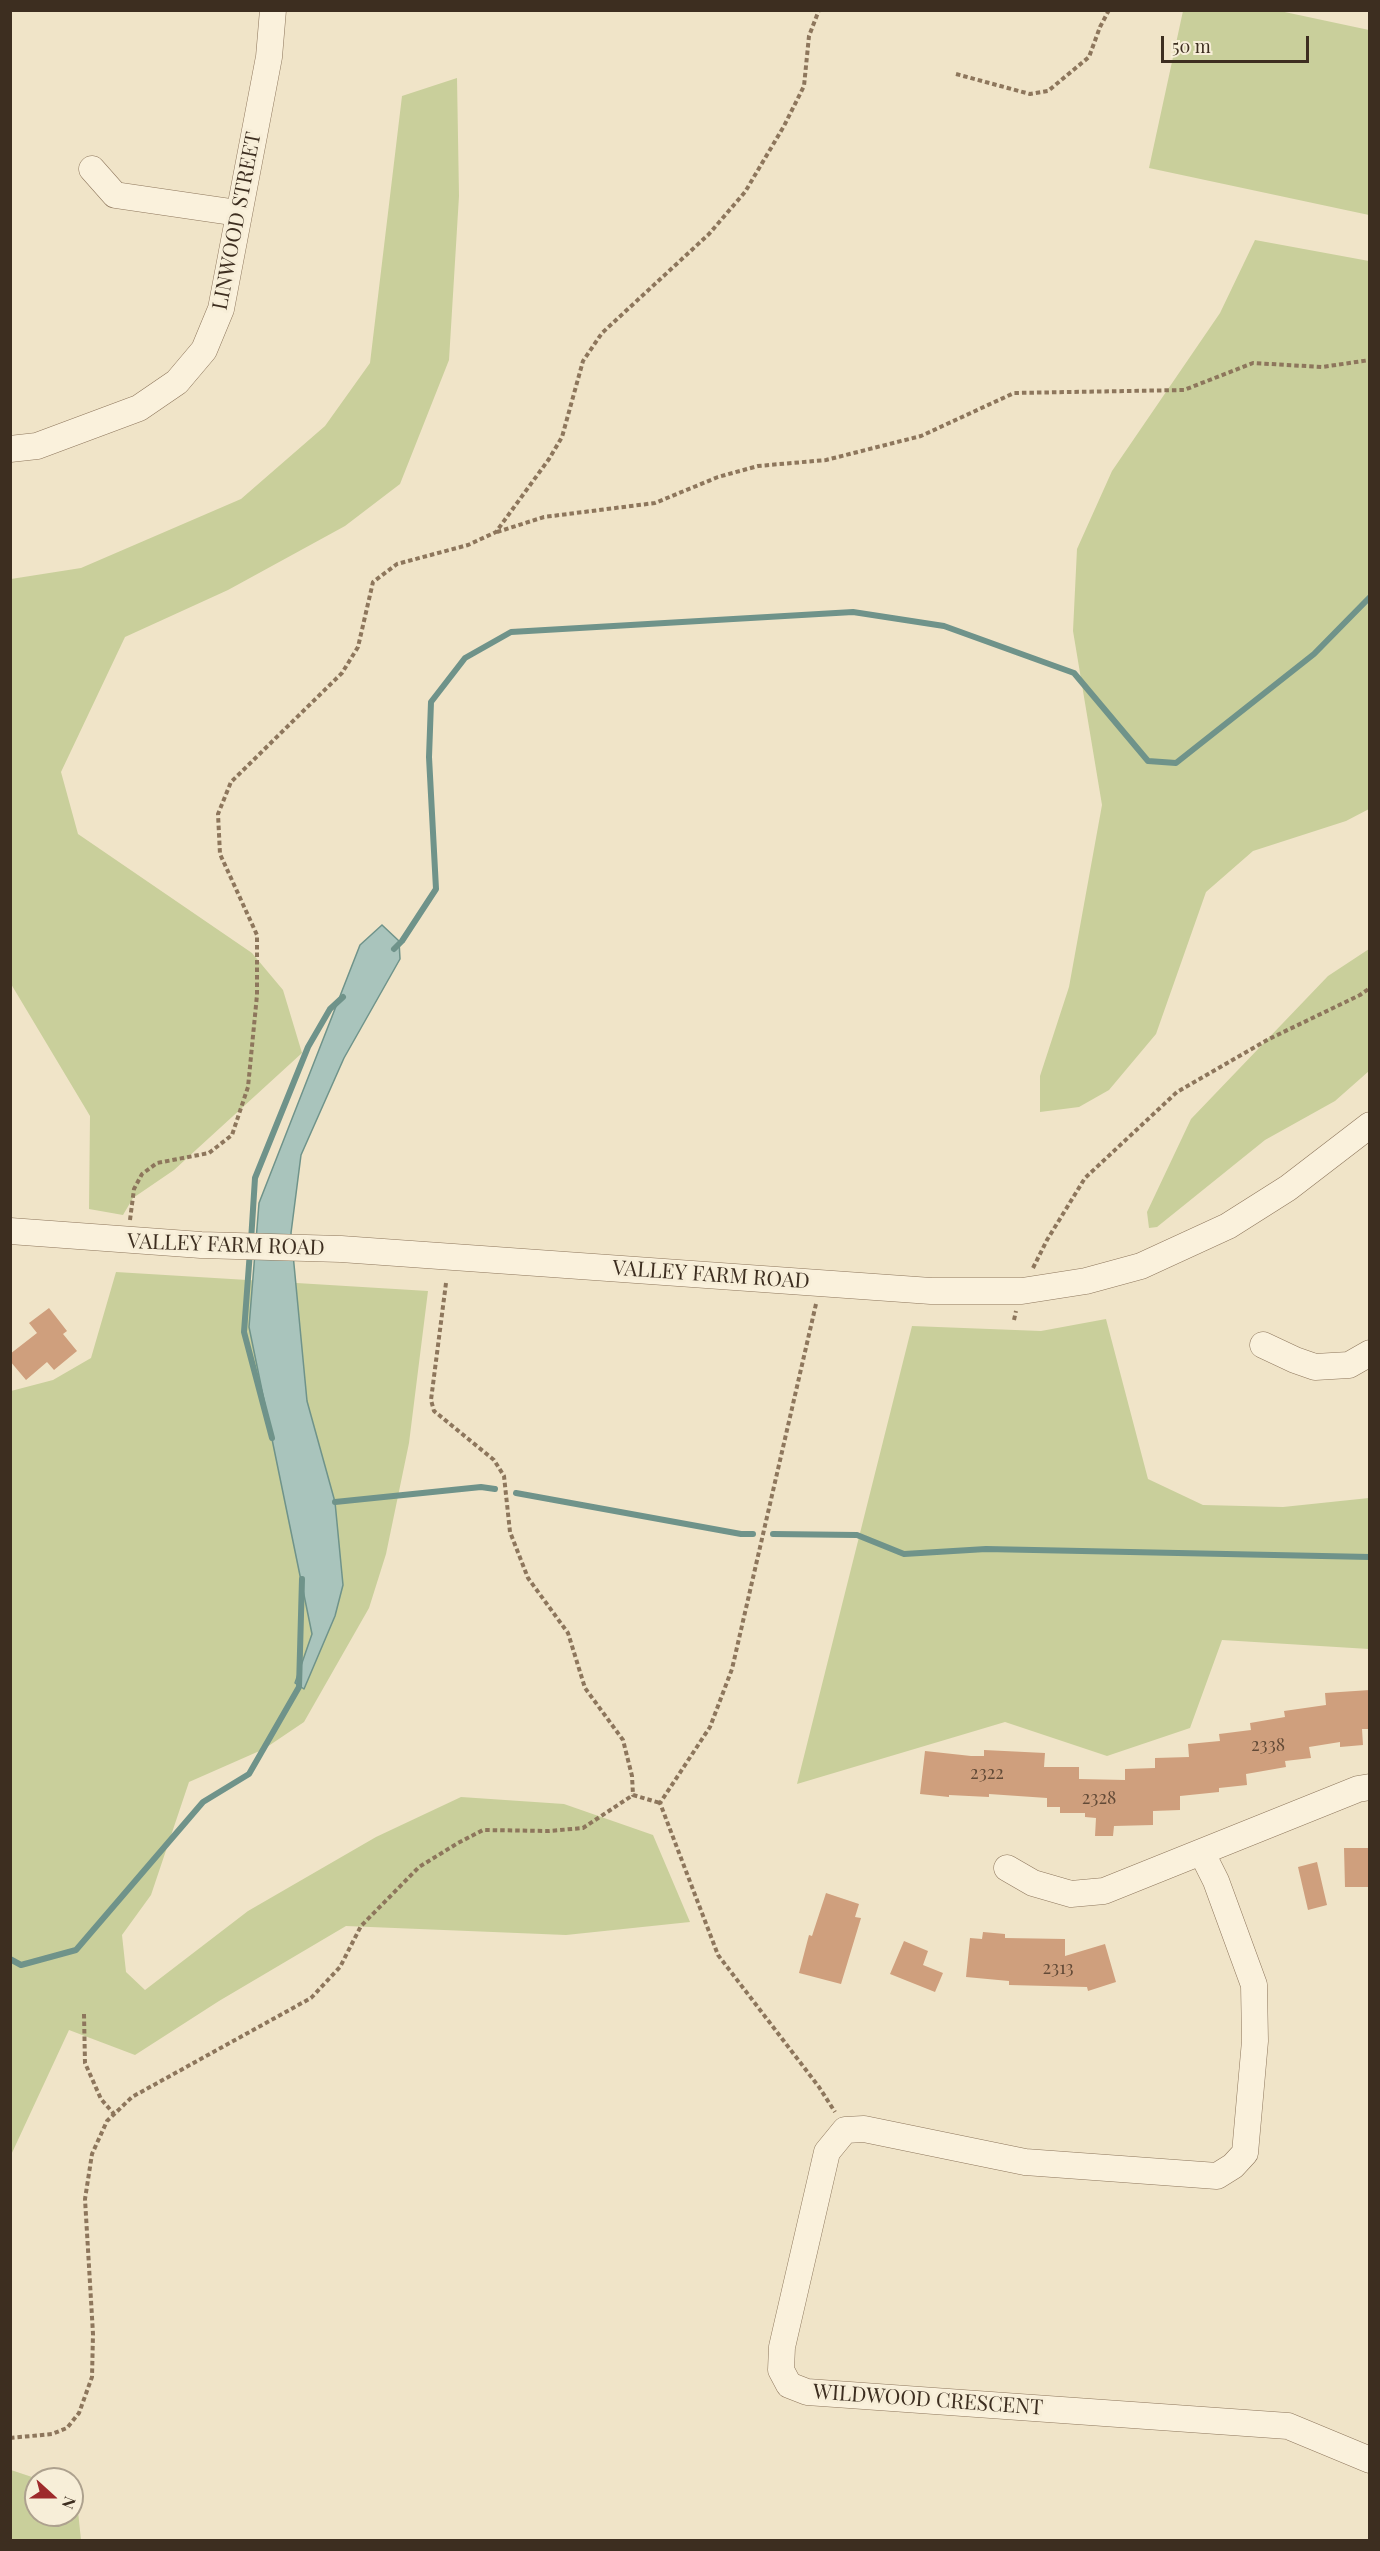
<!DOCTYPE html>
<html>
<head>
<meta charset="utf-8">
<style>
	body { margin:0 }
	#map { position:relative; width:1380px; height:2551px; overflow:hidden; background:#f0e4c8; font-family:"Playfair Display",serif }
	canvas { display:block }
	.frame { position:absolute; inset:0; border:12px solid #3d2e20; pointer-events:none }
	.north { position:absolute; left:24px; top:2467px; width:60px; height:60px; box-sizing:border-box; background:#f7eed8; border:2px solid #ada18e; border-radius:50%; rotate:111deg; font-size:16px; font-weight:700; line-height:24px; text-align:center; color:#3d2e20 }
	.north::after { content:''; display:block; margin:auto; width:21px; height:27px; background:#9e2a2b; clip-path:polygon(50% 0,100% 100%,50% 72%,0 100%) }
	.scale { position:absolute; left:1161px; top:36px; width:148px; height:27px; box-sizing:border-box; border:3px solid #3d2e20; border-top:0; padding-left:8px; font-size:18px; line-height:21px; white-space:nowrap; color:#3d2e20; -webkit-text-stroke:4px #f7eed8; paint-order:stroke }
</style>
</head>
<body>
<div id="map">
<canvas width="1380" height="2551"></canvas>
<div class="frame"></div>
<div class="north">N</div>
<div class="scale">50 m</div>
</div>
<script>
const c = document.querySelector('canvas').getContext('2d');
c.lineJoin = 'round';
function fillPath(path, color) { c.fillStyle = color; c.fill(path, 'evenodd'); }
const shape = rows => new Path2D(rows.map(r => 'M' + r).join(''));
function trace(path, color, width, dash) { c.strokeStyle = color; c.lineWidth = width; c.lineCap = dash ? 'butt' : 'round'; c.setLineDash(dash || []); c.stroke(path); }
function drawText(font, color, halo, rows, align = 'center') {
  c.font = font + ' "Playfair Display",serif'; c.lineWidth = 6; c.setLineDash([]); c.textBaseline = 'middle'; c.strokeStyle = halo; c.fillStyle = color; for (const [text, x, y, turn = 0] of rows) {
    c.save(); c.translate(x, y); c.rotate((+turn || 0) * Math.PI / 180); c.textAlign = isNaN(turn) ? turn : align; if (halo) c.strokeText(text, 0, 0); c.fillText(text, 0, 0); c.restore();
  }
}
const green = shape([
	[1183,11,1280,11,1369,30,1369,215,1149,168],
	[457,78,459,196,449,360,400,484,345,526,228,590,125,637,61,772,78,834,252,953,283,990,302,1053,174,1170,133,1198,123,1215,89,1209,90,1116,11,984,11,579,81,568,241,499,325,426,370,363,402,96],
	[1255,240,1369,261,1369,809,1346,821,1253,851,1206,892,1156,1034,1109,1090,1079,1107,1040,1112,1040,1076,1069,987,1102,805,1073,631,1077,549,1112,471,1220,313],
	[1369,949,1369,1071,1335,1101,1265,1140,1157,1227,1149,1228,1147,1212,1191,1119,1328,976],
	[116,1272,428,1291,409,1443,386,1554,369,1608,304,1722,264,1749,189,1782,151,1895,122,1935,126,1972,145,1990,248,1911,376,1837,461,1797,564,1804,653,1835,690,1922,566,1935,346,1926,219,2001,135,2055,69,2030,11,2155,11,1391,53,1380,91,1358],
	[1106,1319,1148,1479,1203,1505,1283,1507,1369,1498,1369,1649,1222,1640,1190,1728,1107,1756,1005,1722,797,1784,912,1326,1041,1331],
	[11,2470,38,2479,36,2515,72,2515,72,2490,76,2492,81,2540,11,2540]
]);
const water = shape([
	[382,925,399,941,400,959,344,1058,301,1155,291,1233,307,1401,335,1502,343,1585,335,1616,304,1689,295,1683,312,1634,249,1327,259,1203,360,945,382,925]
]);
const stream = shape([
	[394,949,402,941,436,889,429,757,431,702,465,658,511,632,853,612,944,626,1074,673,1148,761,1176,763,1314,654,1370,597],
	[251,1241,255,1178,308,1047,330,1009,343,997],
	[250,1251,244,1332,272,1438],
	[516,1493,741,1534,753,1534],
	[335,1502,481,1487,495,1489],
	[773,1534,857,1535,904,1554,986,1549,1370,1557],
	[10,1959,21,1965,76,1950,203,1802,249,1774,299,1687,302,1579]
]);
const building = shape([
	[49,1308,67,1331,63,1334,77,1351,54,1370,47,1362,26,1380,10,1361,10,1354,37,1333,29,1323],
	[1370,1690,1370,1729,1362,1729,1363,1745,1340,1747,1340,1742,1309,1747,1311,1758,1285,1761,1286,1767,1246,1774,1247,1785,1219,1788,1219,1792,1180,1796,1180,1810,1153,1811,1153,1825,1114,1826,1113,1836,1095,1836,1096,1818,1085,1817,1085,1813,1060,1813,1060,1807,1047,1807,1047,1798,989,1794,989,1797,949,1795,949,1797,920,1794,925,1751,971,1756,984,1756,984,1750,1045,1753,1044,1767,1079,1767,1079,1779,1125,1780,1125,1769,1155,1768,1155,1758,1189,1757,1188,1744,1220,1741,1219,1734,1251,1730,1250,1723,1285,1717,1284,1711,1326,1705,1325,1693],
	[1344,1848,1370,1848,1370,1887,1345,1887],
	[1317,1862,1327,1905,1308,1910,1298,1867],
	[826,1893,859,1904,855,1917,861,1918,841,1984,799,1973,809,1935,812,1936],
	[983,1932,1005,1934,1005,1938,1065,1939,1065,1956,1105,1944,1116,1982,1088,1991,1087,1987,1009,1985,1009,1981,966,1977,970,1938,982,1939],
	[904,1941,928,1951,923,1965,943,1973,935,1992,890,1974]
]);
const path = shape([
	[956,74,1030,94,1048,91,1089,57,1100,27,1109,10],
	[497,532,544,517,655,503,718,477,758,466,826,460,921,436,1014,393,1184,390,1253,363,1322,367,1370,360],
	[130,1220,134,1189,142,1174,157,1163,209,1153,232,1135,248,1087,257,995,257,935,220,854,218,814,231,782,342,673,358,647,373,582,397,564,468,545,496,532,549,459,562,437,583,361,602,333,709,234,745,192,784,126,804,86,809,36,819,10],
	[1033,1268,1047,1240,1085,1178,1177,1092,1269,1039,1360,995,1370,988],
	[446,1283,431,1400,434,1411,494,1460,504,1476,510,1532,528,1578,568,1633,585,1688,623,1740,632,1776,633,1795,660,1803],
	[816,1304,732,1669,710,1727,660,1803,718,1955,819,2087,835,2112],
	[1014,1320,1016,1311],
	[84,2014,85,2063,101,2099,114,2114],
	[10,2438,52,2434,67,2428,79,2413,92,2377,93,2334,85,2199,92,2154,107,2121,132,2097,311,1998,340,1967,361,1926,419,1867,458,1843,483,1830,549,1831,583,1828,633,1795]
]);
const minor = shape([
	[92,169,115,195,238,213],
	[10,449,37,446,139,408,177,382,204,350,221,309,269,57,273,10],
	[10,1231,201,1245,341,1249,931,1291,1022,1291,1086,1281,1141,1266,1228,1226,1288,1188,1370,1125],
	[1263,1345,1295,1360,1315,1367,1349,1365,1370,1353],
	[1202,1853,1216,1881,1254,1985,1255,2041,1245,2153,1233,2166,1217,2176,1025,2162,864,2129,845,2130,827,2152,782,2347,781,2370,789,2385,807,2392,1288,2426,1370,2460],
	[1007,1868,1033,1883,1071,1894,1104,1891,1358,1789,1370,1787]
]);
const numberNames = [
	["2338",1268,1745],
	["2322",987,1773],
	["2328",1099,1798],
	["2313",1058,1968]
];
const streetNames = [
	["LINWOOD STREET",237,221,-79],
	["VALLEY FARM ROAD",226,1245,2],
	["VALLEY FARM ROAD",711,1275,4],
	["WILDWOOD CRESCENT",928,2400,4]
];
fillPath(green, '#c9cf9b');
fillPath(water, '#a9c4bc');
trace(water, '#6f938a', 1.5);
trace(stream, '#6f938a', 6);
fillPath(building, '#cf9f7d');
trace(minor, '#8d765c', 27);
trace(path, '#8d765c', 4, [4.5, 3]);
trace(minor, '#faf1dc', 26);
drawText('18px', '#624a37', null, numberNames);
drawText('21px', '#3d2e20', '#f7eed8', streetNames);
</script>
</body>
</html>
